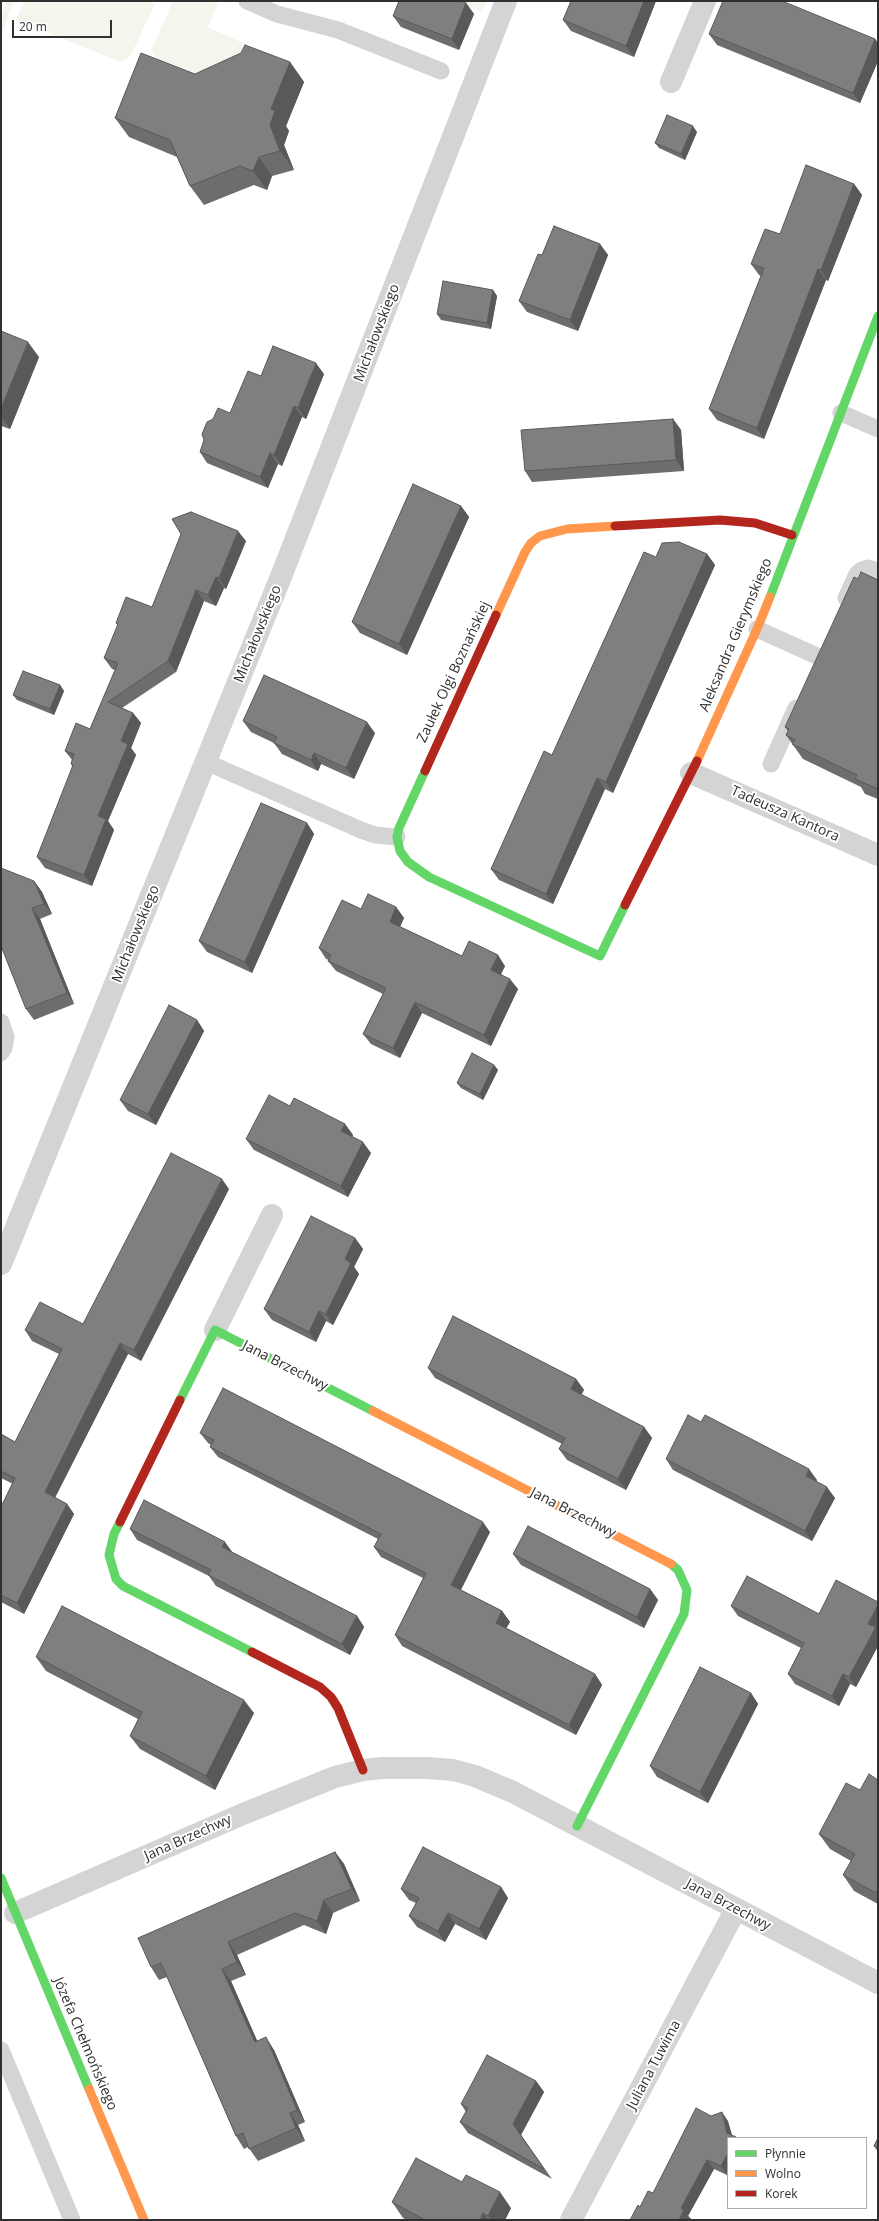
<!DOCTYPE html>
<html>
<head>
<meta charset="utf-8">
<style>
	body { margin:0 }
	#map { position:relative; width:879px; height:2221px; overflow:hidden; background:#fff; font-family:"Open Sans",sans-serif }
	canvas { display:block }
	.frame { position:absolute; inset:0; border:2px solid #303030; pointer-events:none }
	.legend { position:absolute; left:727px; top:2137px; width:140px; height:72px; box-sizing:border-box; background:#fff; border:1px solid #acacac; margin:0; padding:5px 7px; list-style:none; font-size:12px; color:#303030 }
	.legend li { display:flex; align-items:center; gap:8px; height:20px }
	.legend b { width:20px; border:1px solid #acacac }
	.scale { position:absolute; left:12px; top:20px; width:100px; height:18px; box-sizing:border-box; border:2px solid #303030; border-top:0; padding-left:5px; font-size:12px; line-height:14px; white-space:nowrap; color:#303030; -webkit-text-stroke:3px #fff; paint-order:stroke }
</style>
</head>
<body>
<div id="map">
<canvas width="879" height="2221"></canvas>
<div class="frame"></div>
<ul class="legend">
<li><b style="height:5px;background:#63d668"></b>Płynnie</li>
<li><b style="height:5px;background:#ff974d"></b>Wolno</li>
<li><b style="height:5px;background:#b3261e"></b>Korek</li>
</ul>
<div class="scale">20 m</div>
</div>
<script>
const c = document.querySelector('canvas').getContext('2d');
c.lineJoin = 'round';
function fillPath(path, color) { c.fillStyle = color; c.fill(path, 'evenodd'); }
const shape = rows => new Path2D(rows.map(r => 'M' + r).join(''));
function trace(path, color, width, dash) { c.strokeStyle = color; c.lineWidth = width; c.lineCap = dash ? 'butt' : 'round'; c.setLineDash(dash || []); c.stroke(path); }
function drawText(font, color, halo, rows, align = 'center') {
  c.font = font + ' "Open Sans",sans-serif'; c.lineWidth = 4; c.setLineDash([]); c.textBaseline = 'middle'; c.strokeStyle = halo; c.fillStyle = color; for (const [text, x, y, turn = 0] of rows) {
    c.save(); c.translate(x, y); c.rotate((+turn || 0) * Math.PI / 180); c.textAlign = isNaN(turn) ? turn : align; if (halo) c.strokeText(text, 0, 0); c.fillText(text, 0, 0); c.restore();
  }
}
const green = shape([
	[7,1,14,1,1,35,1,15],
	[24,1,148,1,155,4,131,55,124,61,119,61,16,20],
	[173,1,210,1,218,4,208,27,245,44,238,63,201,75,155,58,152,49],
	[453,1,487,1,482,12]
]);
const lane = shape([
	[247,1,277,14,338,30,441,71],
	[841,413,878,429],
	[846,598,857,574,862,570,868,568,878,571],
	[757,629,819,657],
	[206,762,361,830,375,835,397,837],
	[771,764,796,708],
	[1,1022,6,1037,4,1048,1,1053],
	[1,2050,72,2220]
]);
const street = shape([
	[671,82,705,1],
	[691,773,878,855],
	[1,1264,280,579,506,1],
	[215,1330,272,1215],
	[15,1913,243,1814,335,1777,363,1770,382,1768,427,1768,453,1770,475,1776,513,1792,878,1983],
	[571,2220,736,1909]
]);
const fast = shape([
	[770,597,878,316],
	[425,771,399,828,397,837,400,851,408,862,429,877,600,956,625,905],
	[180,1400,215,1330,373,1411],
	[120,1522,114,1534,109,1555,116,1579,123,1586,252,1652],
	[577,1826,684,1614,687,1590,678,1570,671,1564],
	[1,1878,89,2089]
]);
const slow = shape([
	[496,615,525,552,531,543,540,536,567,529,615,526],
	[697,761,757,629,770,597],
	[373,1411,671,1564],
	[89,2089,144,2220]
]);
const jam = shape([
	[615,526,720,520,755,523,792,535],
	[425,771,496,615],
	[625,905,697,761],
	[120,1522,180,1400],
	[252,1652,320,1687,331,1697,338,1708,363,1770]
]);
const wall = shape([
	[571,1,656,1,634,57,571,31,563,20],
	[466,3,474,14,459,50,401,27,393,16],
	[709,34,875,39,878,43,878,61,860,103,717,45],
	[290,62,304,82,286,126,289,131,284,145,294,170,272,176,267,190,254,185,204,205,190,186,177,157,129,137,115,118,195,74],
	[697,132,685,160,659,148,655,143],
	[854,184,862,195,828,281,826,280,764,439,717,420,709,409,761,276,759,275,751,264,780,234],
	[600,244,608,255,578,331,527,312,519,301,542,255],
	[493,290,497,296,491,329,441,320,437,314],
	[1,331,39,357,10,429,1,426],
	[324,374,306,419,302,417,282,466,278,464,268,488,207,463,200,452,204,440,230,413,261,376],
	[673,419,681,430,684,471,532,482,525,471],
	[461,506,469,517,407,655,360,633,352,622],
	[246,541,226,589,224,588,216,606,204,601,176,672,122,708,133,713,141,723,131,748,136,755,108,821,114,830,92,886,45,868,37,857,73,767,71,764,72,760,65,751,90,729,115,670,112,669,104,658,118,626,116,623,152,607],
	[707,554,715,565,613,793,605,789,553,904,499,880,491,869,552,755,656,557],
	[858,579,878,580,878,799,865,794,861,787,803,759,786,735,788,731,785,727],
	[60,685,64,691,54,715,17,700,13,695],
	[243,721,375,733,354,779,321,764,318,771,282,754,274,743,251,732],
	[307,823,314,834,252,973,207,952,199,941],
	[34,881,42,892,52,914,40,919,74,1004,34,1020,26,1009],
	[396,907,404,918,400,927,462,956,505,966,501,974,518,989,491,1046,422,1013,400,1058,371,1044,363,1034,383,994,336,971,328,961,329,960,326,959,319,948,361,909],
	[197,1020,204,1031,156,1125,128,1111,120,1100],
	[494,1065,498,1070,483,1100,461,1088,457,1083],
	[290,1106,345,1124,353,1135,352,1136,371,1153,348,1197,254,1150,246,1139],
	[229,1189,141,1361,128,1354,55,1498,67,1504,74,1514,24,1614,1,1602,1,1507,13,1484,1,1478,1,1434,15,1442,59,1354,32,1341,25,1330,83,1324],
	[355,1238,363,1249,354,1267,359,1274,333,1325,326,1321,316,1342,272,1320,264,1309],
	[428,1368,576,1379,584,1390,581,1395,644,1427,652,1438,626,1490,567,1460,559,1449,562,1444,435,1378],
	[200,1433,490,1532,461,1590,502,1611,510,1622,506,1628,595,1674,602,1685,576,1735,402,1646,395,1635,423,1578,381,1557,374,1547,378,1539,218,1457,210,1447,211,1445,208,1443],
	[666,1459,817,1480,816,1481,835,1498,812,1541,673,1470],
	[130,1529,233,1553,357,1616,364,1627,350,1655,216,1586,209,1576,137,1540],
	[513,1554,650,1589,658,1600,644,1628,521,1565],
	[878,1602,878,1628,877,1630,878,1631,878,1646,856,1687,850,1684,839,1706,795,1684,788,1674,801,1648,738,1616,731,1606,819,1614],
	[36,1657,254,1713,215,1790,140,1749,130,1736,138,1719,46,1671],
	[751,1693,758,1704,708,1803,657,1777,650,1766],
	[878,1780,878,1904,854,1891,843,1875,851,1861,830,1849,819,1834,860,1790],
	[335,1852,344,1864,360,1901,333,1913,326,1934,304,1925,237,1955,246,1975,231,1981,257,2041,274,2050,305,2122,298,2125,305,2141,258,2161,248,2147,244,2149,236,2136,167,1977,159,1980,151,1967],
	[501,1887,508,1898,486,1940,455,1924,445,1942,417,1927,409,1916,416,1903,409,1900,401,1889],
	[536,2081,544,2092,521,2135,552,2179,468,2133,460,2122,466,2112,461,2104],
	[711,2116,728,2121,728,2174,727,2175,714,2169,688,2216,691,2219,690,2220,630,2220,640,2207,653,2193],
	[878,2138,878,2152,874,2146],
	[392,2202,511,2208,505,2220,407,2220,403,2218]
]);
const shadedWall = shape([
	[644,1,656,1,634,57,626,46],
	[466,3,474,14,459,50,452,39],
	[875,39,878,43,878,61,860,103,853,93],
	[290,62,304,82,286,126,289,131,284,145,294,170,280,151,270,125,271,109],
	[693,126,697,132,685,160,681,154],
	[259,157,272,176,267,190,253,171],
	[854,184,862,195,828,281,821,270],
	[600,244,608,255,578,331,570,320],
	[818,269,826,280,764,439,757,428],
	[493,290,497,296,491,329,487,323],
	[28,342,39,357,10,429,1,417,1,409],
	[316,363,324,374,306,419,298,408],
	[294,406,302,417,282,466,274,455],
	[673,419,681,430,684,471,676,460],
	[270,453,278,464,268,488,260,477],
	[461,506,469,517,407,655,399,644],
	[238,531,246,541,226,589,219,578],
	[707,554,715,565,613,793,606,782],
	[216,577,224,588,216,606,208,595],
	[196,590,204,601,176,672,168,661],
	[60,685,64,691,54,715,50,709],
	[133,713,141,723,131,748,136,755,108,821,114,830,92,886,84,875,98,816,121,741],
	[367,722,375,733,354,779,346,768],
	[314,753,321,764,318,771,311,760],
	[597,778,605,789,553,904,546,894],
	[307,823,314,834,252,973,245,962],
	[34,881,42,892,52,914,44,904],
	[396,907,404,918,397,933,390,922],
	[32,908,40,919,74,1004,67,993],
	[498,955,505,966,498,980,491,970],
	[510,979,518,989,491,1046,484,1035],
	[415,1002,422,1013,400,1058,393,1048],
	[197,1020,204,1031,156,1125,148,1114],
	[494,1065,498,1070,483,1100,480,1094],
	[345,1124,353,1135,349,1142,341,1131],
	[363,1142,371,1153,348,1197,341,1186],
	[222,1179,229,1189,141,1361,134,1350],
	[355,1238,363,1249,354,1267,359,1274,333,1325,326,1314,345,1259],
	[319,1311,326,1321,316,1342,309,1332],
	[120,1343,128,1354,52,1503,45,1492],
	[576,1379,584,1390,578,1400,571,1389],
	[644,1427,652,1438,626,1490,618,1479],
	[809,1469,817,1480,813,1487,806,1476],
	[827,1487,835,1498,812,1541,805,1531],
	[67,1504,74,1514,24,1614,17,1603],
	[483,1522,490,1532,458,1595,451,1585],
	[225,1542,233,1553,222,1547],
	[650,1589,658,1600,644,1628,637,1617],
	[878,1605,878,1628,877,1630,878,1631,878,1646,856,1687,849,1677,868,1624],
	[502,1611,510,1622,503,1634,496,1623],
	[357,1616,364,1627,350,1655,342,1644],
	[595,1674,602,1685,576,1735,569,1725],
	[843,1674,850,1684,839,1706,832,1696],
	[751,1693,758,1704,708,1803,700,1792],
	[244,1700,254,1713,215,1790,206,1776],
	[335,1852,344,1864,360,1901,352,1889],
	[501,1887,508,1898,486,1940,479,1929],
	[324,1900,333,1913,326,1934,317,1921],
	[448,1913,455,1924,445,1942,438,1931],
	[228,1942,237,1955,246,1975,237,1962],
	[222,1969,231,1981,263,2054,255,2042],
	[266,2037,274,2050,305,2122,297,2110],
	[536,2081,544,2092,521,2135,552,2179,513,2124],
	[722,2112,728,2121,733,2138,727,2133],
	[290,2113,298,2125,305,2141,296,2128],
	[728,2153,728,2174,727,2175,721,2166],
	[707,2160,714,2169,688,2216,691,2219,690,2220,679,2220,681,2208],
	[500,2192,511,2208,505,2220,491,2220,488,2216],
	[483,2213,488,2220,480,2220]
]);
const building = shape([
	[399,1,461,1,466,3,452,39,393,16,399,1],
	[571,1,644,1,626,46,563,20,571,1],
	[723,1,782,1,875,39,853,93,709,34,723,1],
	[245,45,290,62,271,109,275,111,270,125,280,151,259,157,253,171,240,166,190,186,170,140,115,118,141,53,195,74,241,53,245,45],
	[667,115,693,126,681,154,655,143,667,115],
	[806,165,854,184,821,270,818,269,757,428,709,409,764,268,751,264,765,229,780,234,806,165],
	[554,226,600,244,570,320,519,301,538,254,542,255,554,226],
	[443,281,493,290,487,323,437,314,443,281],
	[1,331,28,342,1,409,1,331],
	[273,346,316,363,298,408,294,406,274,455,270,453,260,477,200,452,204,440,202,434,207,422,213,419,218,408,230,413,248,371,261,376,273,346],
	[673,419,676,460,525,471,521,430,673,419],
	[413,484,461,506,399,644,352,622,413,484],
	[191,512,238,531,219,578,216,577,208,595,196,590,168,661,108,702,133,713,121,741,128,744,98,816,106,819,84,875,37,857,73,765,71,764,74,754,65,751,76,723,90,729,118,663,104,658,118,624,116,623,126,597,152,607,181,534,172,519,191,512],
	[679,542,707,554,606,782,597,778,546,894,491,869,544,751,552,755,644,552,656,557,662,543,679,542],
	[861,572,878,580,878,789,855,779,857,775,792,744,795,740,786,735,789,729,785,727,854,577,858,579,861,572],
	[23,671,60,685,50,709,13,695,23,671],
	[264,675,367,722,346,768,314,753,311,760,274,743,277,737,243,721,264,675],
	[261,803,307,823,245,962,199,941,261,803],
	[1,868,34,881,44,904,32,908,67,993,26,1009,1,946,1,868],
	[368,894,396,907,390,922,462,956,469,941,498,955,491,970,510,979,484,1035,415,1002,393,1048,363,1034,386,988,328,961,331,955,319,948,342,900,361,909,368,894],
	[169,1005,197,1020,148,1114,120,1100,169,1005],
	[472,1053,494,1065,480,1094,457,1083,472,1053],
	[269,1095,290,1106,294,1098,345,1124,341,1131,363,1142,341,1186,246,1139,269,1095],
	[171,1153,222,1179,134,1350,120,1343,45,1492,67,1504,17,1603,1,1595,1,1507,15,1478,1,1471,1,1434,15,1442,62,1349,25,1330,40,1302,83,1324,171,1153],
	[311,1216,355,1238,345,1259,351,1263,326,1314,319,1311,309,1332,264,1309,311,1216],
	[453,1316,576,1379,571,1389,644,1427,618,1479,559,1449,565,1438,428,1368,453,1316],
	[223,1388,483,1522,451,1585,502,1611,496,1623,595,1674,569,1725,395,1635,426,1573,374,1547,381,1534,210,1447,214,1440,200,1433,223,1388],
	[688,1415,701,1422,705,1415,809,1469,806,1476,827,1487,805,1531,666,1459,688,1415],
	[144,1500,225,1542,222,1547,357,1616,342,1644,208,1575,211,1570,130,1529,144,1500],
	[528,1526,650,1589,637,1617,513,1554,528,1526],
	[747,1576,819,1614,836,1580,878,1602,878,1605,868,1624,876,1627,849,1677,843,1674,832,1696,788,1674,804,1643,731,1606,747,1576],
	[62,1606,244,1700,206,1776,130,1736,142,1712,36,1657,62,1606],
	[700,1667,751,1693,700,1792,650,1766,700,1667],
	[869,1774,878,1780,878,1889,876,1893,843,1875,855,1854,819,1834,846,1783,860,1790,869,1774],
	[423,1847,501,1887,479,1929,448,1913,438,1931,409,1916,419,1898,401,1889,423,1847],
	[335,1852,352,1889,324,1900,317,1921,295,1913,228,1942,237,1962,222,1969,255,2042,266,2037,297,2110,290,2113,296,2128,249,2149,243,2133,236,2136,161,1963,151,1967,138,1938,335,1852],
	[487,2055,536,2081,513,2124,544,2169,460,2122,468,2108,461,2104,487,2055],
	[696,2108,711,2116,722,2112,727,2133,736,2137,736,2138,728,2138,728,2153,721,2166,707,2160,681,2208,684,2210,679,2220,630,2220,638,2205,640,2207,648,2191,653,2193,696,2108],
	[878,2138,878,2148,874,2146,878,2138],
	[416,2158,462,2182,466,2175,500,2192,488,2216,483,2213,480,2220,423,2220,423,2219,392,2202,416,2158]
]);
const streetNames = [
	["Michałowskiego",377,333,-69],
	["Michałowskiego",258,634,-68],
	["Aleksandra Gierymskiego",736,635,-67],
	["Zaułek Olgi Boznańskiej",454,672,-65],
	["Tadeusza Kantora",785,814,24],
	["Michałowskiego",136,934,-68],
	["Jana Brzechwy",285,1366,27],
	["Jana Brzechwy",573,1513,27],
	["Jana Brzechwy",188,1838,-24],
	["Jana Brzechwy",728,1905,28],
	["Józefa Chełmońskiego",85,2044,67],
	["Juliana Tuwima",654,2065,-62]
];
fillPath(green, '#f2f6ed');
trace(lane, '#d4d4d4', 17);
trace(street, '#d4d4d4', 22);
trace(fast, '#63d668', 9);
trace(slow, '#ff974d', 9);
trace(jam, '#b3261e', 9);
fillPath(wall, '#6d6d6d');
fillPath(shadedWall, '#595959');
fillPath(building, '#7f7f7f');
trace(building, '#595959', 1);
drawText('14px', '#303030', '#fff', streetNames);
</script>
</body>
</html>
